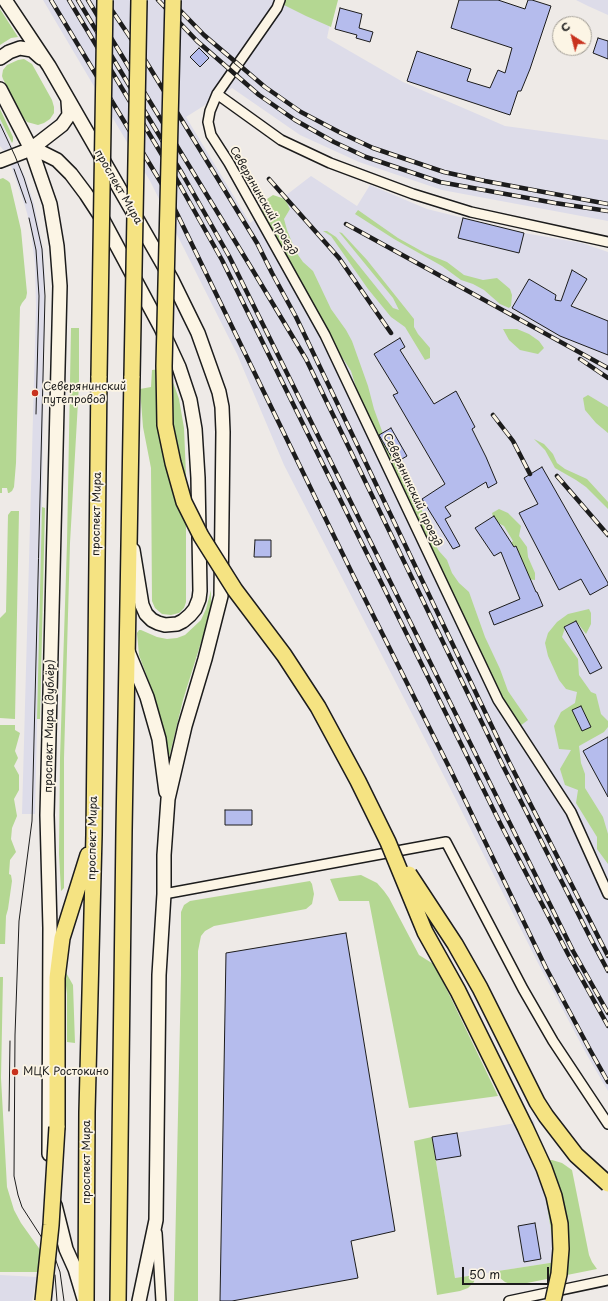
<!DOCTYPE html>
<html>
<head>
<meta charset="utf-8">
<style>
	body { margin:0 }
	#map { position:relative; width:608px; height:1301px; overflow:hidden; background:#eeeae7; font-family:"Playpen Sans",sans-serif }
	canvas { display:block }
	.north { position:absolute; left:552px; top:16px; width:40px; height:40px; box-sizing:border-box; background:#fcf5e5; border:1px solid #a29e95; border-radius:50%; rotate:324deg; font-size:11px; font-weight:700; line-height:16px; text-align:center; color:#1c1c1c }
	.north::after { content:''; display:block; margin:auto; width:14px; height:18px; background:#c8321e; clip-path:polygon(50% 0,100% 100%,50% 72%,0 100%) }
	.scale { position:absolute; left:462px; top:1267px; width:87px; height:18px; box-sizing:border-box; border:2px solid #1c1c1c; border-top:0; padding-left:5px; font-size:12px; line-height:14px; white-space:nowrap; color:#1c1c1c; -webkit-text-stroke:3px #fcf5e5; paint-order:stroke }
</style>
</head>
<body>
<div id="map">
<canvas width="608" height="1301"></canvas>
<div class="north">С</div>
<div class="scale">50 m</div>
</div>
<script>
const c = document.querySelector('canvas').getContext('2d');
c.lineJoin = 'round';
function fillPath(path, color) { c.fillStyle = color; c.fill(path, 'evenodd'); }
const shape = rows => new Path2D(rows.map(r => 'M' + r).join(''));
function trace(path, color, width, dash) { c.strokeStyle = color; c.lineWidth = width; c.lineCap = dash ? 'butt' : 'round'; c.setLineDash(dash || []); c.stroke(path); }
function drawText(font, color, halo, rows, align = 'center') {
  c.font = font + ' "Playpen Sans",sans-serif'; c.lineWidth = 3.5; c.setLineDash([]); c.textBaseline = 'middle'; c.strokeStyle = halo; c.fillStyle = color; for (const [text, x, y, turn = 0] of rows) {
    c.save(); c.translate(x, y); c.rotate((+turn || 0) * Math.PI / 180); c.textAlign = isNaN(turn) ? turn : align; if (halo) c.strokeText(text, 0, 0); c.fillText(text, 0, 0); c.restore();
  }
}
const built = shape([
	[43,0,335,0,327,38,403,82,505,126,608,140,608,221,442,190,359,162,300,135,232,88,186,117,250,223,311,176,357,206,370,185,427,209,524,233,582,243,608,252,608,1091,587,1055,538,963,447,782,284,465,237,354,150,181],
	[576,0,608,0,608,15,588,6],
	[0,119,25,177,34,204,43,249,45,277,42,507,35,814,22,814,36,307,35,264,30,224,25,206,9,160,5,152,0,146],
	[534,1120,556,1262,455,1278,432,1137],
	[0,1275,37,1277,32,1301,0,1301]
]);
const green = shape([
	[274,0,338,0,331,27,306,16],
	[0,9,18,37,11,38,0,45],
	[24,59,32,64,52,100,54,107,54,113,50,119,44,123,38,125,27,122,23,117,3,79,2,76,3,70,7,65,18,60],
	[0,109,13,137,13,141,12,143,0,119],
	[3,178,8,181,10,183,21,230,27,293,26,298,22,303,20,307,16,463,14,487,12,491,9,493,8,493,7,488,2,488,2,493,0,493,0,179],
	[273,195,285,199,290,209,284,219,287,230,296,252,303,262,313,271,331,309,346,330,352,341,368,386,374,409,386,442,398,462,409,474,433,541,439,551,447,560,452,573,459,583,469,592,485,637,500,669,508,691,528,720,520,726,531,742,528,741,512,726,495,682,489,670,482,660,427,539,411,507,358,394,351,371,327,334,261,213,264,201],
	[358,210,398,238,425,253,447,262,464,275,483,280,497,278,510,289,512,295,511,306,509,308,500,304,484,290,473,284,461,280,442,266,394,239,355,214],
	[323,231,327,231,336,237,393,308,399,310,393,298,339,232,342,233,367,260,414,319,414,327,418,334,430,348,430,358,425,360,405,327,391,317,368,289,331,236],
	[71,328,79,328,79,384,70,543,64,758,64,888,61,891,59,854,60,758,67,543],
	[503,329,517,329,529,334,539,341,544,348,538,354,520,350,509,340],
	[168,368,179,399,184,428,186,476,186,602,184,608,179,613,171,615,162,614,155,608,152,601,151,468,143,427,140,389,151,387,152,370],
	[588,395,608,407,608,433,596,423,585,410,583,398],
	[534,439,544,444,553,454,557,463,565,469,587,479,608,502,608,509,586,487,576,480,555,468,545,450],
	[42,507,45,508,40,719,37,719],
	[499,509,508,513,521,526,519,536,527,547,528,557,535,573,535,580,527,579,509,545,513,541,504,526,494,521,492,513],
	[11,511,19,511,15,719,0,718,0,618,6,612,8,515],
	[211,590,211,608,208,620,183,700,169,758,156,701,139,655,137,633,139,630,141,630,157,637,167,639,177,638,185,635,201,620,206,609],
	[589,609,591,613,591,624,586,634,577,622,566,625,562,637,578,659,579,675,591,692,596,694,601,714,608,721,608,727,604,732,579,746,581,763,585,774,585,788,603,817,608,834,608,864,597,849,597,837,576,803,578,790,565,785,560,769,571,750,559,749,554,726,561,712,575,703,577,692,566,689,559,680,548,656,545,643,548,633,557,622,568,614],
	[0,725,15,725,15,730,20,733,15,751,18,758,14,766,19,775,19,790,14,799,17,816,12,828,11,839,16,852,10,860,9,874,11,875,12,881,8,909,6,916,5,944,0,944],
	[361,875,377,883,384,891,389,898,419,955,435,965,498,1096,409,1108,369,901,339,901,330,879],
	[310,881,312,884,314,894,312,904,306,909,214,926,205,931,201,936,198,951,198,1301,174,1301,181,975,181,912,184,905,190,901],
	[64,969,73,985,75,1043,67,1042,67,994],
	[0,977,3,977,1,1078,7,1187,14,1210,21,1223,41,1251,45,1272,0,1272],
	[432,1137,455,1278,475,1275,474,1282,468,1288,460,1291,437,1295,414,1141],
	[552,1160,562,1163,572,1170,589,1255,592,1262,597,1269,517,1285,510,1284,505,1282,500,1278,498,1271,556,1262,540,1162]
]);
const building = shape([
	[459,0,498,0,525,9,528,0,532,0,551,6,530,69,521,91,518,91,510,115,407,81,417,51,471,69,467,81,490,88,498,70,505,73,512,48,451,28,459,0],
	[340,8,362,14,359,28,373,32,370,42,356,38,357,35,335,29,340,8],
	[598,38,608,41,608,59,593,53,598,38],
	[199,48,209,58,200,67,190,57,199,48],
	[463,218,524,233,519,253,458,238,463,218],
	[572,270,587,279,571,306,608,321,608,355,560,336,512,308,529,279,556,295,555,300,561,301,572,270],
	[400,338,405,347,400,350,434,404,456,391,475,427,472,429,486,457,497,483,488,488,486,482,445,507,451,516,445,519,460,546,453,549,422,499,445,484,393,395,398,393,374,354,400,338],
	[391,428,407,456,395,463,379,435,391,428],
	[542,467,608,583,608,585,590,595,581,579,559,590,519,513,538,504,524,478,542,467],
	[494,516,514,547,516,546,536,592,537,592,543,606,494,625,489,612,520,599,501,552,494,556,475,528,494,516],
	[255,540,271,540,271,557,254,557,255,540],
	[576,621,602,668,590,674,564,627,576,621],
	[581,706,591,727,582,731,572,710,581,706],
	[608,737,608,797,583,751,608,737],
	[225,810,252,810,252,825,225,825,225,810],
	[346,933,395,1231,351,1241,358,1278,232,1301,220,1301,226,953,346,933],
	[457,1133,461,1156,436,1160,432,1137,457,1133],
	[535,1223,541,1259,524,1262,518,1226,535,1223]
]);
const street = shape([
	[280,0,277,8,217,94,210,111,208,122,211,135,229,163,325,335,498,700,571,812,608,894],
	[217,94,281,140,330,163,413,194,471,212,608,242],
	[164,894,446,842,523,989,553,1041,608,1124],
	[157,1233,161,1301],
	[509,1301,608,1280]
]);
const secondary = shape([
	[5,0,49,66,172,280,198,333,219,392,222,407,223,432,221,596,205,659,185,726,168,799,164,855,164,894,159,975,156,1220,139,1301],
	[0,58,9,52,20,48,32,50,41,58],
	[0,89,31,149,50,204,57,246,60,286,47,815,50,928,49,1154],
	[31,149,39,151,57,160,71,174,86,194,103,220,161,328,179,367,190,400,195,429,198,478,200,591,199,599,195,609,190,615,183,621,177,624,165,625,158,623,152,620,146,614,142,605,133,550],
	[0,161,31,149,62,125,69,115,68,101],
	[127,649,147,697,159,739,166,792],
	[55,1205,66,1249,75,1269,84,1299]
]);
const primary = shape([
	[57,1127,57,978,62,938,88,855],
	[86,1301,87,1112,94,835,99,376],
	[118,1301,124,830,132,376]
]);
const tram = shape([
	[0,124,15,156,24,178,32,204,42,249,45,296,32,821,19,921,15,1035,14,1176,18,1195,22,1207,55,1258,60,1272,64,1301],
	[14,169,26,203],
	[29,218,36,250,39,296,36,414],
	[9,1111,10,1041],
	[55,1275,57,1301]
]);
const rail = shape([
	[51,0,166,191,351,571,450,769,546,968,590,1050,608,1082],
	[69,0,177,180,222,260,501,825,568,954,608,1026],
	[78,0,183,175,229,256,529,862,573,951,608,1013],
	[88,0,252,269,306,359,502,764,593,943,608,971],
	[105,0,142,55,257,243,272,273,296,317,509,762,608,956],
	[158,0,197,41,259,95,295,120,334,142,366,157,440,182,555,203,608,211],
	[170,0,204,35,265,87,301,112,341,133,373,148,444,172,485,181,608,204],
	[269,179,339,258,391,333],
	[346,224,608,368],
	[580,359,608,378],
	[493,415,513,441,530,474],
	[557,476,608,535]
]);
const primaryBridge = shape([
	[173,0,164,366,165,425,173,463,184,502,201,536,235,590,284,655,318,707,358,781,388,842,425,932,458,991,525,1127,544,1168,554,1196,560,1224,561,1249,559,1274,553,1301],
	[99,376,105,0],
	[132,376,139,0],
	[409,874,455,944,480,988,537,1102,546,1116,576,1155,608,1184],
	[43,1301,51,1225,57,1127]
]);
const markers = [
	[35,393,4,"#c8321e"],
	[15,1072,4,"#c8321e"]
];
const streetNames = [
	["проспект Мира",118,187,60],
	["Северянинский проезд",263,201,60],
	["Северянинский проезд",412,490,65],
	["проспект Мира",97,514,-89],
	["проспект Мира (дублёр)",50,726,-89],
	["проспект Мира",93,838,-89],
	["проспект Мира",87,1162,-90]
];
const poiNames = [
	["Северянинский",43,387],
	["путепровод",43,400],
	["МЦК Ростокино",23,1072]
];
fillPath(built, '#dddce9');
fillPath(green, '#b4d792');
fillPath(building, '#b5bced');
trace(building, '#1c1c1c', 1);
trace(street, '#1c1c1c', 12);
trace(secondary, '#1c1c1c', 16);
trace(primary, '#1c1c1c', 18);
trace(street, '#fcf5e5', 9);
trace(secondary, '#fcf5e5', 13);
trace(primary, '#f5e382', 15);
trace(tram, '#1c1c1c', 1);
trace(rail, '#1c1c1c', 4.5);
trace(rail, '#fcf5e5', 3, [9]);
trace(primaryBridge, '#1c1c1c', 18, []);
trace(primaryBridge, '#f5e382', 15);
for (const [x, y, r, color] of markers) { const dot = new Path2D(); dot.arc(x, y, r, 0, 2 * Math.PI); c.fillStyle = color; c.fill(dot); trace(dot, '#fcf5e5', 1.5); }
drawText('11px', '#1c1c1c', '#fcf5e5', streetNames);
drawText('11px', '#1c1c1c', '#fcf5e5', poiNames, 'left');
</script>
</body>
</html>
